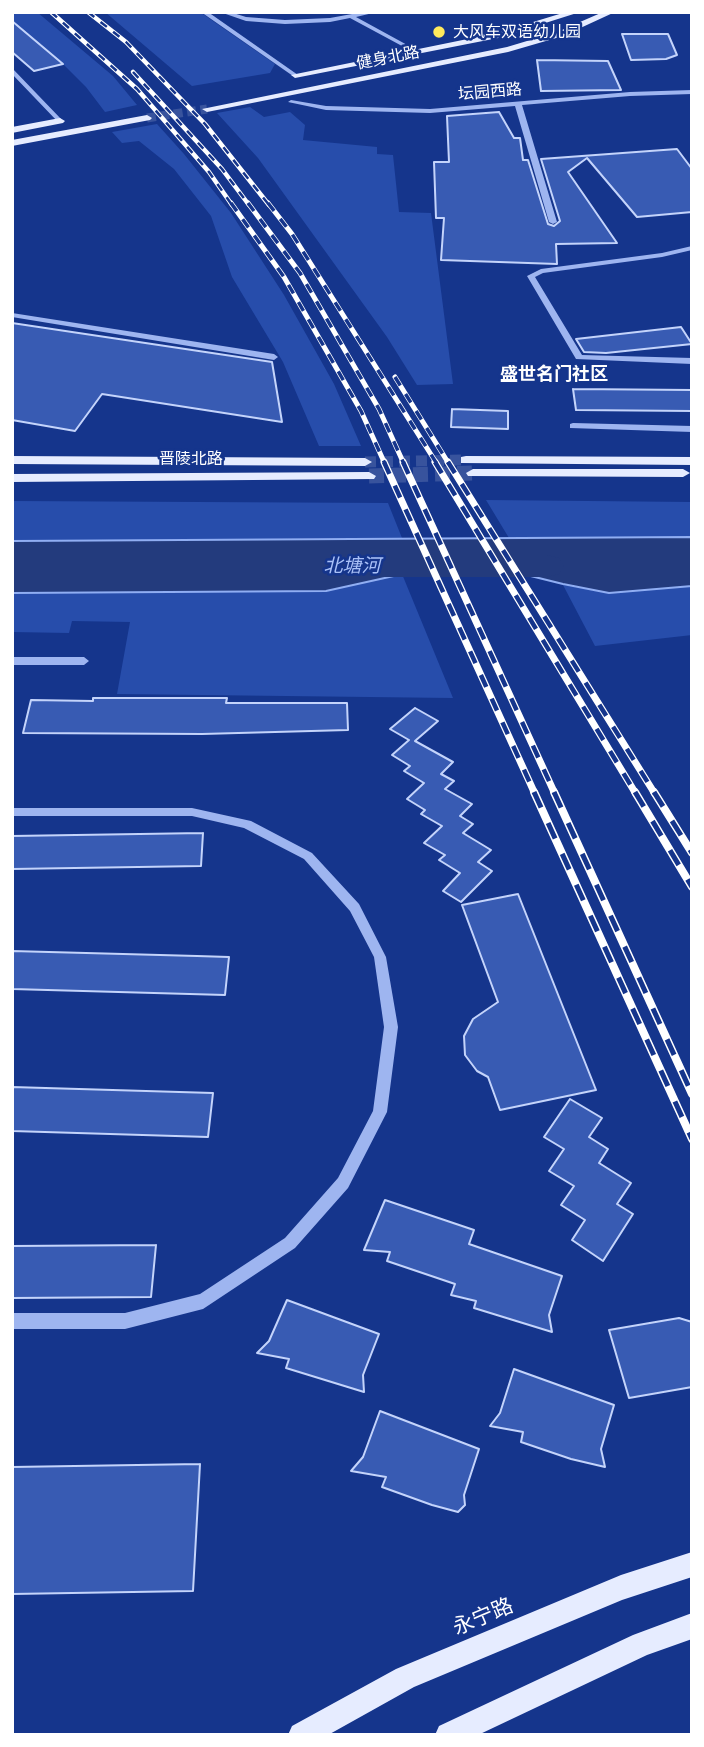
<!DOCTYPE html>
<html>
<head>
<meta charset="utf-8">
<style>
	body { margin:0 }
	#map { position:relative; width:704px; height:1747px; overflow:hidden; background:#15358c; font-family:Inter,sans-serif }
	canvas { display:block }
	.frame { position:absolute; inset:0; border:14px solid #fff; pointer-events:none }
</style>
</head>
<body>
<div id="map">
<canvas width="704" height="1747"></canvas>
<div class="frame"></div>
</div>
<script>
const c = document.querySelector('canvas').getContext('2d');
c.lineJoin = 'round';
function fillPath(path, color) { c.fillStyle = color; c.fill(path, 'evenodd'); }
const shape = rows => new Path2D(rows.map(r => 'M' + r).join(''));
function trace(path, color, width, dash) { c.strokeStyle = color; c.lineWidth = width; c.lineCap = dash ? 'butt' : 'round'; c.setLineDash(dash || []); c.stroke(path); }
function drawText(font, color, halo, rows, align = 'center') {
  c.font = font + ' Inter,"Noto Sans SC",sans-serif'; c.lineWidth = 5; c.setLineDash([]); c.textBaseline = 'middle'; c.strokeStyle = halo; c.fillStyle = color; for (const [text, x, y, turn = 0] of rows) {
    c.save(); c.translate(x, y); c.rotate((+turn || 0) * Math.PI / 180); c.textAlign = isNaN(turn) ? turn : align; if (halo) c.strokeText(text, 0, 0); c.fillText(text, 0, 0); c.restore();
  }
}
const green = shape([
	[12,12,37,12,113,76,137,105,105,112,86,87,63,64,12,21],
	[105,12,200,12,275,64,270,73,192,86],
	[250,107,264,117,290,112,305,125,303,140,377,147,377,154,393,155,399,212,431,213,453,384,417,385,387,337,258,158,217,113],
	[157,124,184,154,231,213,284,295,334,384,361,446,319,446,283,362,232,277,211,216,174,169,139,141,122,143,112,132],
	[486,500,692,502,692,537,509,538],
	[12,501,388,503,402,538,12,541],
	[402,574,453,698,117,694,130,622,72,621,69,633,12,632,12,593,326,591],
	[563,585,609,593,692,586,692,635,595,646]
]);
const water = shape([
	[692,537,692,586,609,593,563,584,466,560,326,591,12,593,12,541,692,537]
]);
const river = shape([
	[380,555,547,555,559,558,564,566,559,574,547,577,380,577,368,574,363,566,368,558,380,555]
]);
const building = shape([
	[12,21,63,64,34,71,12,52,12,21],
	[622,34,668,34,677,55,666,59,631,60,622,34],
	[537,60,608,61,621,90,541,91,537,60],
	[499,112,514,138,520,138,523,160,528,160,548,224,554,226,560,221,541,159,677,149,692,169,692,212,637,217,587,158,568,172,617,243,556,244,557,264,441,260,444,218,436,218,434,162,449,162,447,116,499,112],
	[12,323,272,362,282,422,102,394,75,431,12,420,12,323],
	[681,327,692,344,606,353,584,352,576,339,681,327],
	[573,389,692,390,692,411,576,410,573,389],
	[452,409,508,411,508,429,451,427,452,409],
	[93,698,227,698,226,703,347,703,348,730,202,734,23,733,31,700,93,701,93,698],
	[415,708,438,721,415,741,453,762,441,774,454,781,445,789,472,804,460,816,473,824,463,833,491,850,478,862,492,871,461,902,443,891,460,873,439,860,445,855,424,843,442,826,421,814,425,810,407,799,424,783,404,771,410,766,392,755,409,740,390,729,415,708],
	[203,833,201,866,12,869,12,836,203,833],
	[518,894,596,1090,500,1110,488,1077,477,1071,465,1055,464,1036,473,1019,498,1002,462,905,518,894],
	[12,951,197,956,229,957,225,995,12,989,12,951],
	[12,1087,213,1093,208,1137,12,1131,12,1087],
	[570,1099,602,1118,589,1137,608,1149,599,1163,631,1183,617,1204,633,1214,603,1261,572,1240,585,1220,561,1205,574,1186,549,1171,564,1149,544,1137,570,1099],
	[385,1200,474,1230,469,1244,562,1276,549,1315,552,1332,474,1308,476,1301,451,1295,455,1284,387,1261,390,1252,364,1250,385,1200],
	[156,1245,151,1297,12,1298,12,1246,156,1245],
	[287,1300,379,1334,363,1375,364,1392,286,1368,289,1359,257,1353,269,1341,287,1300],
	[679,1318,692,1322,692,1387,629,1398,609,1330,679,1318],
	[514,1369,614,1405,601,1449,605,1467,571,1459,521,1442,523,1432,490,1426,500,1413,514,1369],
	[380,1411,479,1449,464,1495,465,1505,458,1512,432,1505,382,1487,386,1477,351,1471,363,1457,380,1411],
	[200,1464,193,1591,12,1594,12,1467,200,1464]
]);
const majorTunnelFar2 = shape([
	[147,118,207,109]
]);
const majorTunnelFar1 = shape([
	[365,462,466,460]
]);
const majorTunnel = shape([
	[369,476,473,473]
]);
const minor = shape([
	[201,12,208,12,298,75,293,76,201,12],
	[220,12,230,12,246,17,285,20,330,18,363,12,377,12,356,17,420,52,415,53,350,18,330,22,285,24,246,21,220,12],
	[12,68,62,120,62,122,58,122,12,74,12,68],
	[692,90,692,94,630,96,522,105,557,222,553,224,549,222,515,106,430,113,326,110,288,102,291,100,326,106,430,109,630,92,692,90],
	[692,246,692,250,662,257,543,273,535,277,582,355,692,358,692,364,576,359,527,276,541,269,662,253,692,246],
	[12,313,274,354,278,357,274,360,12,317,12,313],
	[573,423,692,426,692,432,570,428,570,424,573,423],
	[12,657,84,657,89,661,84,665,12,665,12,657],
	[12,808,192,808,251,821,312,853,359,904,386,957,398,1027,387,1112,348,1188,295,1248,203,1309,125,1329,12,1329,12,1313,125,1313,200,1294,285,1238,338,1178,373,1111,384,1027,374,957,350,911,304,859,244,828,192,816,12,816,12,808]
]);
const major = shape([
	[566,12,580,12,498,38,295,78,291,75,497,33,566,12],
	[603,12,615,12,563,36,508,52,207,112,202,109,507,47,557,32,603,12],
	[147,115,152,118,150,120,12,146,12,140,147,115],
	[60,118,65,121,63,123,12,133,12,127,60,118],
	[12,456,365,458,372,462,365,466,12,464,12,456],
	[466,456,692,457,692,465,461,463,461,457,466,456],
	[473,469,683,469,690,473,683,477,468,476,466,473,473,469],
	[369,472,376,476,374,479,12,482,12,474,369,472],
	[692,1552,692,1577,622,1600,414,1687,328,1735,288,1735,292,1726,396,1669,621,1575,692,1552],
	[692,1613,692,1639,647,1655,478,1735,435,1735,439,1726,633,1635,692,1613]
]);
const railFar3 = shape([
	[51,12,137,89,209,172,232,205],
	[88,12,126,42,205,124,269,205],
	[133,72,222,169,249,205]
]);
const railFar2 = shape([
	[231,203,284,277,361,411,385,464],
	[248,203,300,273,379,409,404,464],
	[268,203,292,234,437,464],
	[395,377,449,464]
]);
const railFar1 = shape([
	[384,462,535,794],
	[403,462,555,794],
	[435,462,636,794],
	[448,462,655,794]
]);
const rail = shape([
	[534,792,692,1139],
	[554,792,692,1094],
	[635,792,692,887],
	[654,792,692,853]
]);
const markers = [
	[439,32,7,"#ffea5c"]
];
const farPoinames = [
	["大风车双语幼儿园",453,32]
];
const farStreetnames = [
	["健身北路",388,58,-11],
	["坛园西路",490,92,-5],
	["晋陵北路",191,459]
];
const farQuarternames = [
	["盛世名门社区",554,375]
];
const waterNames = [
	["北塘河",352,566]
];
const nearStreetnames = [
	["永宁路",483,1617,-23]
];
fillPath(green, '#274dab');
fillPath(water, '#233b7d');
trace(water, '#90aef3', 2);
fillPath(river, '#233b7d');
fillPath(building, '#385bb3');
trace(building, '#c4d4fb', 2);
trace(majorTunnelFar2, '#38539d', 9, [9, 4.5]);
trace(majorTunnelFar1, '#38539d', 11, [11, 6]);
trace(majorTunnel, '#38539d', 15, [15, 7]);
fillPath(minor, '#9eb5f0');
fillPath(major, '#e6ecff');
trace(railFar3, '#fff', 4.5);
trace(railFar2, '#fff', 5);
trace(railFar1, '#fff', 7);
trace(rail, '#fff', 8);
trace(railFar3, '#15358c', 2.5, [8]);
trace(railFar2, '#15358c', 3.5, [10]);
trace(railFar1, '#15358c', 4.5, [13]);
trace(rail, '#15358c', 5, [17]);
for (const [x, y, r, color] of markers) { const dot = new Path2D(); dot.arc(x, y, r, 0, 2 * Math.PI); c.fillStyle = color; c.fill(dot); trace(dot, '#15358c', 2.5); }
drawText('16px', '#fff', '#15358c', farPoinames, 'left');
drawText('16px', '#fff', '#15358c', farStreetnames);
drawText('bold 18px', '#fff', '#15358c', farQuarternames);
drawText('italic 19px', '#a9c0f7', '#15358c', waterNames);
drawText('21px', '#fff', '#15358c', nearStreetnames);
</script>
</body>
</html>
